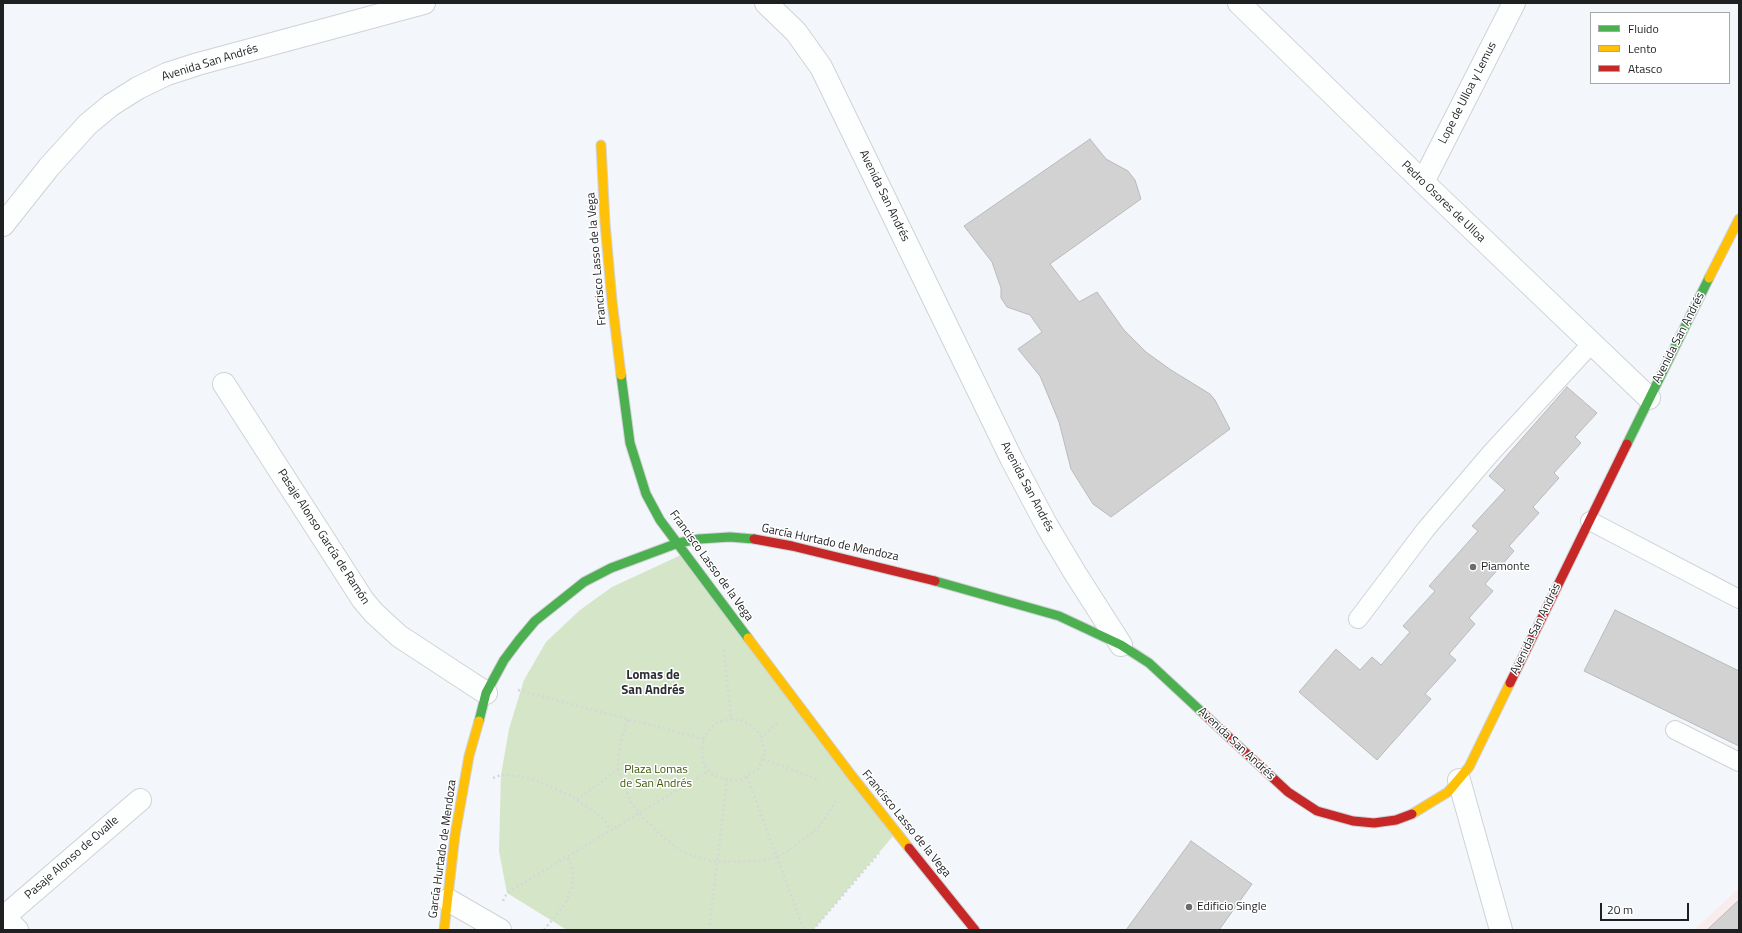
<!DOCTYPE html>
<html>
<head>
<meta charset="utf-8">
<style>
	body { margin:0 }
	#map { position:relative; width:1742px; height:933px; overflow:hidden; background:#f3f6fa; font-family:"Titillium Web",sans-serif }
	canvas { display:block }
	.frame { position:absolute; inset:0; border:4px solid #1e2022; pointer-events:none }
	.legend { position:absolute; left:1590px; top:12px; width:140px; height:72px; box-sizing:border-box; background:#fff; border:1px solid #a5a6a7; margin:0; padding:5px 7px; list-style:none; font-size:12px; color:#1e2022 }
	.legend li { display:flex; align-items:center; gap:8px; height:20px }
	.legend b { width:20px; border:1px solid #a5a6a7 }
	.scale { position:absolute; left:1600px; top:903px; width:89px; height:18px; box-sizing:border-box; border:2px solid #1e2022; border-top:0; padding-left:5px; font-size:12px; line-height:14px; white-space:nowrap; color:#1e2022; -webkit-text-stroke:3px #fff; paint-order:stroke }
</style>
</head>
<body>
<div id="map">
<canvas width="1742" height="933"></canvas>
<div class="frame"></div>
<ul class="legend">
<li><b style="height:5px;background:#4caf50"></b>Fluido</li>
<li><b style="height:5px;background:#ffc107"></b>Lento</li>
<li><b style="height:5px;background:#c62828"></b>Atasco</li>
</ul>
<div class="scale">20 m</div>
</div>
<script>
const c = document.querySelector('canvas').getContext('2d');
c.lineJoin = 'round';
function fillPath(path, color) { c.fillStyle = color; c.fill(path, 'evenodd'); }
const shape = rows => new Path2D(rows.map(r => 'M' + r).join(''));
function trace(path, color, width, dash) { c.strokeStyle = color; c.lineWidth = width; c.lineCap = dash ? 'butt' : 'round'; c.setLineDash(dash || []); c.stroke(path); }
function drawText(font, color, halo, rows, align = 'center') {
  c.font = font + ' "Titillium Web",sans-serif'; c.lineWidth = 3; c.setLineDash([]); c.textBaseline = 'middle'; c.strokeStyle = halo; c.fillStyle = color; for (const [text, x, y, turn = 0] of rows) {
    c.save(); c.translate(x, y); c.rotate((+turn || 0) * Math.PI / 180); c.textAlign = isNaN(turn) ? turn : align; if (halo) c.strokeText(text, 0, 0); c.fillText(text, 0, 0); c.restore();
  }
}
const commercial = shape([
	[1739,888,1739,930,1694,930]
]);
const green = shape([
	[681,555,893,836,813,930,567,930,507,893,499,851,501,775,509,729,524,680,546,642,580,610,612,587]
]);
const building = shape([
	[1090,139,1106,159,1128,171,1135,180,1141,199,1050,264,1079,302,1097,292,1124,330,1146,352,1171,370,1210,394,1215,400,1230,429,1111,517,1093,504,1071,469,1059,422,1040,376,1018,349,1042,332,1030,315,1007,307,1001,298,1001,288,992,262,964,226,1090,139],
	[1567,387,1597,413,1575,437,1581,443,1554,473,1559,478,1533,507,1539,513,1509,546,1514,551,1485,584,1493,591,1469,618,1475,624,1449,654,1456,660,1425,694,1431,699,1377,760,1299,692,1336,649,1360,670,1372,657,1381,665,1410,632,1403,626,1435,591,1429,586,1478,531,1472,526,1505,490,1489,476,1567,387],
	[1615,610,1739,671,1739,746,1584,671,1615,610],
	[1191,841,1252,884,1219,930,1126,930,1191,841],
	[1739,900,1739,930,1707,930,1739,900]
]);
const path = shape([
	[724,650,731,719],
	[518,690,703,739],
	[731,719,744,721,757,730,761,738,765,753,758,769,738,781,718,777,712,774,704,765,702,756,703,739,711,728,718,722,731,719],
	[761,738,779,722],
	[763,759,820,780],
	[618,769,631,802,639,813,662,836,680,850,690,855,717,862,760,861,777,857,788,851,818,828,832,808,836,800],
	[747,777,804,930],
	[493,778,501,775,521,776,537,781,571,796,597,814,605,821,610,830],
	[577,800,618,769,618,758,622,738,628,719],
	[503,901,507,893,709,771],
	[544,930,565,904,573,885,573,870,567,856],
	[709,930,727,780],
	[813,930,879,853]
]);
const lane = shape([
	[1590,521,1739,599],
	[1358,619,1426,529,1491,453,1592,343],
	[1675,730,1739,762]
]);
const street = shape([
	[766,3,796,32,821,67,1012,460,1047,526,1075,573,1121,645],
	[1239,3,1423,182,1649,398],
	[1423,182,1514,3],
	[3,225,49,167,88,124,111,105,138,88,167,74,198,64,424,3],
	[224,384,363,600,374,613,399,636,486,693],
	[1459,780,1501,930],
	[448,900,500,930],
	[3,916,17,930],
	[4,917,140,800]
]);
const fast = shape([
	[621,375,630,443,646,494,660,520,748,638],
	[1627,444,1709,278],
	[935,581,1059,616,1121,645,1149,663,1205,715],
	[479,721,486,693,504,660,519,640,535,621,584,582,611,568,678,543,699,539,730,537,754,539]
]);
const slow = shape([
	[601,145,605,223,612,301,621,375],
	[1709,278,1739,219],
	[748,638,852,776,909,848],
	[1412,814,1448,792,1469,767,1510,683],
	[444,930,455,835,469,756,479,721]
]);
const jam = shape([
	[754,539,792,546,935,581],
	[1510,683,1627,444],
	[1205,715,1288,792,1317,811,1353,821,1374,823,1396,820,1412,814],
	[909,848,975,930]
]);
const markers = [
	[1473,567,4,"#696b6e"],
	[1189,907,4,"#696b6e"]
];
const streetNames = [
	["Avenida San Andrés",210,63,-17],
	["Lope de Ulloa y Lemus",1468,93,-63],
	["Avenida San Andrés",884,196,64],
	["Pedro Osores de Ulloa",1443,202,44],
	["Francisco Lasso de la Vega",597,259,-95],
	["Avenida San Andrés",1679,338,-63],
	["Avenida San Andrés",1027,487,62],
	["Pasaje Alonso García de Ramón",323,537,57],
	["García Hurtado de Mendoza",830,543,12],
	["Francisco Lasso de la Vega",711,566,54],
	["Avenida San Andrés",1536,629,-64],
	["Avenida San Andrés",1236,744,43],
	["Francisco Lasso de la Vega",906,824,51],
	["García Hurtado de Mendoza",443,849,-82],
	["Pasaje Alonso de Ovalle",72,858,-41]
];
const poiNames = [
	["Piamonte",1481,567],
	["Edificio Single",1197,907]
];
const parkNames = [
	["Plaza Lomas",656,770],
	["de San Andrés",656,784]
];
const neighbourhoodNames = [
	["Lomas de",653,676],
	["San Andrés",653,691]
];
fillPath(commercial, '#f9ecec');
fillPath(green, '#d5e5c7');
fillPath(building, '#d2d2d3');
trace(building, '#bababb', 1);
trace(lane, '#d0d2d6', 20);
trace(street, '#d0d2d6', 24);
trace(fast, '#d0d2d6', 11);
trace(slow, '#d0d2d6', 11);
trace(jam, '#d0d2d6', 11);
trace(path, '#d5d7d8', 2.5, [2, 3]);
trace(lane, '#fdfefe', 18);
trace(street, '#fdfefe', 22);
trace(fast, '#4caf50', 9);
trace(slow, '#ffc107', 9);
trace(jam, '#c62828', 9);
for (const [x, y, r, color] of markers) { const dot = new Path2D(); dot.arc(x, y, r, 0, 2 * Math.PI); c.fillStyle = color; c.fill(dot); trace(dot, '#fff', 1.5); }
drawText('12px', '#1e2022', '#fff', streetNames);
drawText('12px', '#1e2022', '#fff', poiNames, 'left');
drawText('12px', '#3a5505', '#fff', parkNames);
drawText('bold 13px', '#2b2f35', '#fff', neighbourhoodNames);
</script>
</body>
</html>
